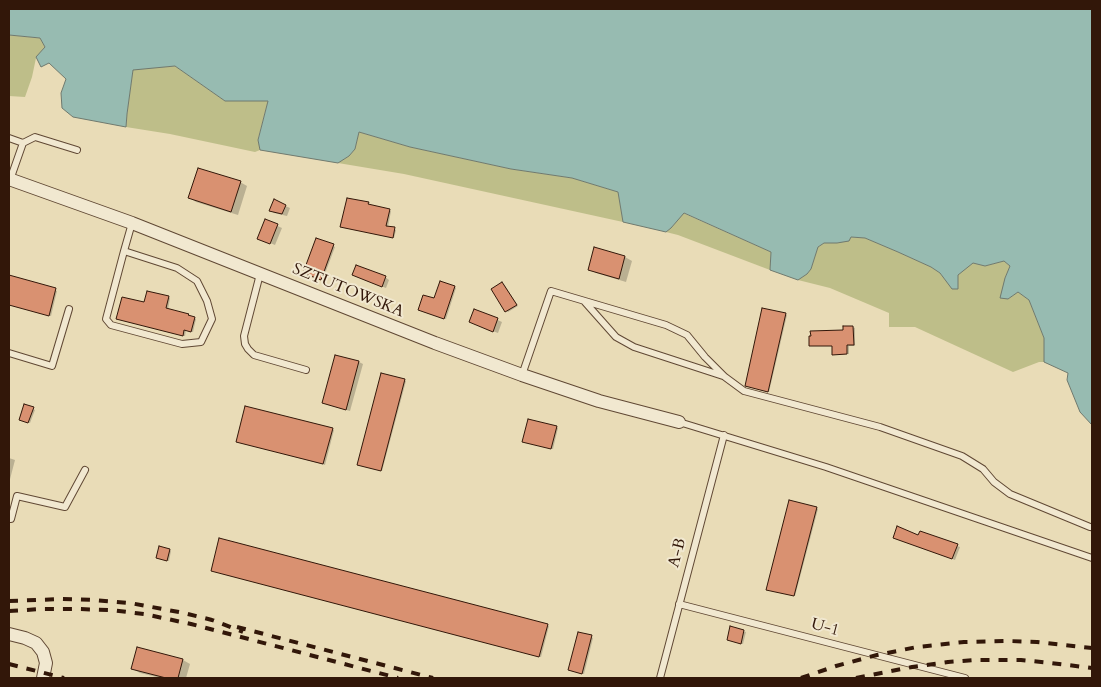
<!DOCTYPE html>
<html>
<head>
<meta charset="utf-8">
<style>
	body { margin:0 }
	#map { position:relative; width:1101px; height:687px; overflow:hidden; background:#e9dcb7; font-family:Cardo,serif }
	canvas { display:block }
	.frame { position:absolute; inset:0; border:10px solid #321709; pointer-events:none }
</style>
</head>
<body>
<div id="map">
<canvas width="1101" height="687"></canvas>
<div class="frame"></div>
</div>
<script>
const c = document.querySelector('canvas').getContext('2d');
c.lineJoin = 'round';
function fillPath(path, color) { c.fillStyle = color; c.fill(path, 'evenodd'); }
const shape = rows => new Path2D(rows.map(r => 'M' + r).join(''));
function trace(path, color, width, dash) { c.strokeStyle = color; c.lineWidth = width; c.lineCap = dash ? 'butt' : 'round'; c.setLineDash(dash || []); c.stroke(path); }
function drawText(font, color, halo, rows, align = 'center') {
  c.font = font + ' Cardo,serif'; c.lineWidth = 4; c.setLineDash([]); c.textBaseline = 'middle'; c.strokeStyle = halo; c.fillStyle = color; for (const [text, x, y, turn = 0] of rows) {
    c.save(); c.translate(x, y); c.rotate((+turn || 0) * Math.PI / 180); c.textAlign = isNaN(turn) ? turn : align; if (halo) c.strokeText(text, 0, 0); c.fillText(text, 0, 0); c.restore();
  }
}
const green = shape([
	[9,35,40,38,45,47,36,58,32,77,25,97,9,96],
	[175,66,225,101,268,101,258,139,260,150,255,152,170,134,126,127,127,114,133,69],
	[359,132,410,147,511,169,572,178,618,192,623,222,404,174,338,163,349,156,355,149],
	[683,213,771,252,770,270,678,235,666,232,671,228],
	[851,237,865,238,898,252,931,267,940,273,953,289,958,289,957,275,973,263,985,266,1004,261,1010,266,1005,278,1008,299,1018,292,1029,300,1044,338,1044,362,1039,362,1013,372,915,327,889,327,889,313,830,288,798,280,807,274,811,269,818,247,824,243,837,243]
]);
const water = shape([
	[9,9,1092,9,1092,425,1080,412,1067,380,1068,373,1044,362,1044,338,1029,300,1018,292,1008,299,1000,298,1005,278,1010,266,1004,261,985,266,973,263,958,275,958,289,952,289,940,273,931,267,898,252,865,238,851,237,849,241,837,243,824,243,818,247,811,269,807,274,798,280,770,270,771,252,684,213,671,228,666,232,623,222,618,192,572,178,511,169,410,147,359,132,355,149,349,156,338,163,260,150,258,140,268,101,225,101,175,66,133,70,127,114,126,127,73,117,62,108,61,93,66,79,49,63,41,67,36,57,45,47,40,38,9,35,9,9]
]);
const shadow = shape([
	[240,182,247,186,238,215,196,202,190,198],
	[347,199,368,204,391,211,388,227,396,230,394,238,343,227],
	[274,201,290,208,287,216,274,213,270,210],
	[266,221,282,228,275,245,263,240],
	[333,246,335,247,323,279,305,273],
	[595,249,625,257,632,261,626,282,596,273,589,269],
	[9,277,57,291,51,316,9,304],
	[358,277,385,277,389,280,386,288],
	[502,283,504,284,518,306,508,312,506,311,492,289],
	[455,287,456,288,446,319,421,311,435,300],
	[168,297,170,298,168,310,196,319,193,332,186,330,185,336,119,319,145,304],
	[475,310,502,322,498,333,474,324],
	[785,314,787,315,769,392,749,387],
	[853,327,855,328,855,346,849,346,849,354,835,355,833,354,833,346,812,346,810,345],
	[359,362,363,364,350,411,328,405,324,403],
	[382,375,406,381,382,471,360,465],
	[33,409,35,410,30,423,22,420],
	[556,427,558,428,553,449,525,442],
	[332,429,334,430,325,465,239,442],
	[9,458,15,460,9,483],
	[816,508,818,509,795,596,769,590],
	[919,536,960,547,955,560,897,539],
	[170,550,171,551,169,561,159,559],
	[212,571,547,625,549,626,541,657],
	[731,628,746,632,743,644,730,640],
	[591,637,593,638,584,674,571,671],
	[138,648,183,660,190,664,186,678,161,678,140,673,133,669]
]);
const building = shape([
	[198,168,241,181,231,212,188,198,198,168],
	[347,198,369,202,368,204,390,209,386,226,395,227,393,238,340,227,347,198],
	[274,199,286,205,282,214,269,211,274,199],
	[265,219,278,224,270,244,257,239,265,219],
	[316,238,334,244,321,280,303,273,316,238],
	[594,247,625,256,619,279,588,270,594,247],
	[356,265,386,276,382,287,352,275,356,265],
	[9,275,56,288,49,316,9,305,9,275],
	[440,281,455,286,444,319,418,310,423,295,434,298,440,281],
	[502,282,517,305,505,312,491,289,502,282],
	[147,291,169,296,166,308,189,314,188,315,195,317,191,332,184,330,183,336,116,319,122,297,144,302,147,291],
	[762,308,786,313,768,392,745,386,762,308],
	[474,309,498,318,493,332,469,322,474,309],
	[843,326,853,326,854,345,847,345,847,354,832,355,832,346,809,346,809,336,811,336,810,331,843,330,843,326],
	[335,355,359,361,346,410,322,403,335,355],
	[381,373,405,379,381,471,357,465,381,373],
	[24,404,34,407,28,423,19,420,24,404],
	[245,406,333,428,323,464,236,442,245,406],
	[528,419,557,426,551,449,522,442,528,419],
	[789,500,817,507,794,596,766,590,789,500],
	[897,526,918,535,920,531,958,544,952,559,893,538,897,526],
	[219,538,548,624,539,657,211,571,219,538],
	[159,546,170,549,167,561,156,558,159,546],
	[730,626,744,630,741,644,727,640,730,626],
	[578,632,592,635,582,674,568,670,578,632],
	[137,647,183,659,178,678,166,678,131,669,137,647]
]);
const lane = shape([
	[9,138,23,143,10,180],
	[23,143,35,137,77,150],
	[124,251,177,268,197,281,207,301,212,319,201,342,182,344,111,325,106,319,124,251,132,223],
	[260,274,244,336,245,344,248,349,254,355,306,370],
	[584,301,616,337,634,347,723,376],
	[9,353,52,366,69,309],
	[522,375,551,291,666,325,687,335,705,357,725,377,744,391,880,427,962,456,983,469,994,482,1010,494,1090,527],
	[679,422,826,467,1092,558],
	[9,519,11,519,17,496,65,507,85,470],
	[679,604,965,678],
	[660,678,724,435]
]);
const street = shape([
	[9,179,132,223,435,343,522,375,599,401,679,422],
	[9,634,25,638,36,643,43,652,46,663,43,678]
]);
const rail = shape([
	[9,601,62,599,94,600,130,603,184,613,212,620,243,632],
	[9,611,42,609,77,609,110,610,144,614,191,624,398,678],
	[237,627,433,678],
	[9,664,64,678],
	[801,678,836,666,877,655,917,647,937,645,964,642,1009,641,1037,642,1092,648],
	[856,678,912,667,948,662,976,660,1021,660,1051,663,1092,668]
]);
const streetNames = [
	["SZTUTOWSKA",348,291,22],
	["A-B",678,553,-75],
	["U-1",825,628,15]
];
fillPath(green, '#bebe89');
fillPath(water, '#97bbb1');
trace(water, '#6f796e', 1);
fillPath(shadow, '#0003');
fillPath(building, '#d99171');
trace(building, '#321709', 1);
trace(lane, '#604834', 8);
trace(street, '#604834', 14);
trace(lane, '#f1e8d0', 6);
trace(street, '#f1e8d0', 12);
trace(rail, '#321709', 4, [9, 9]);
drawText('16px', '#321709', '#f1e8d0', streetNames);
</script>
</body>
</html>
